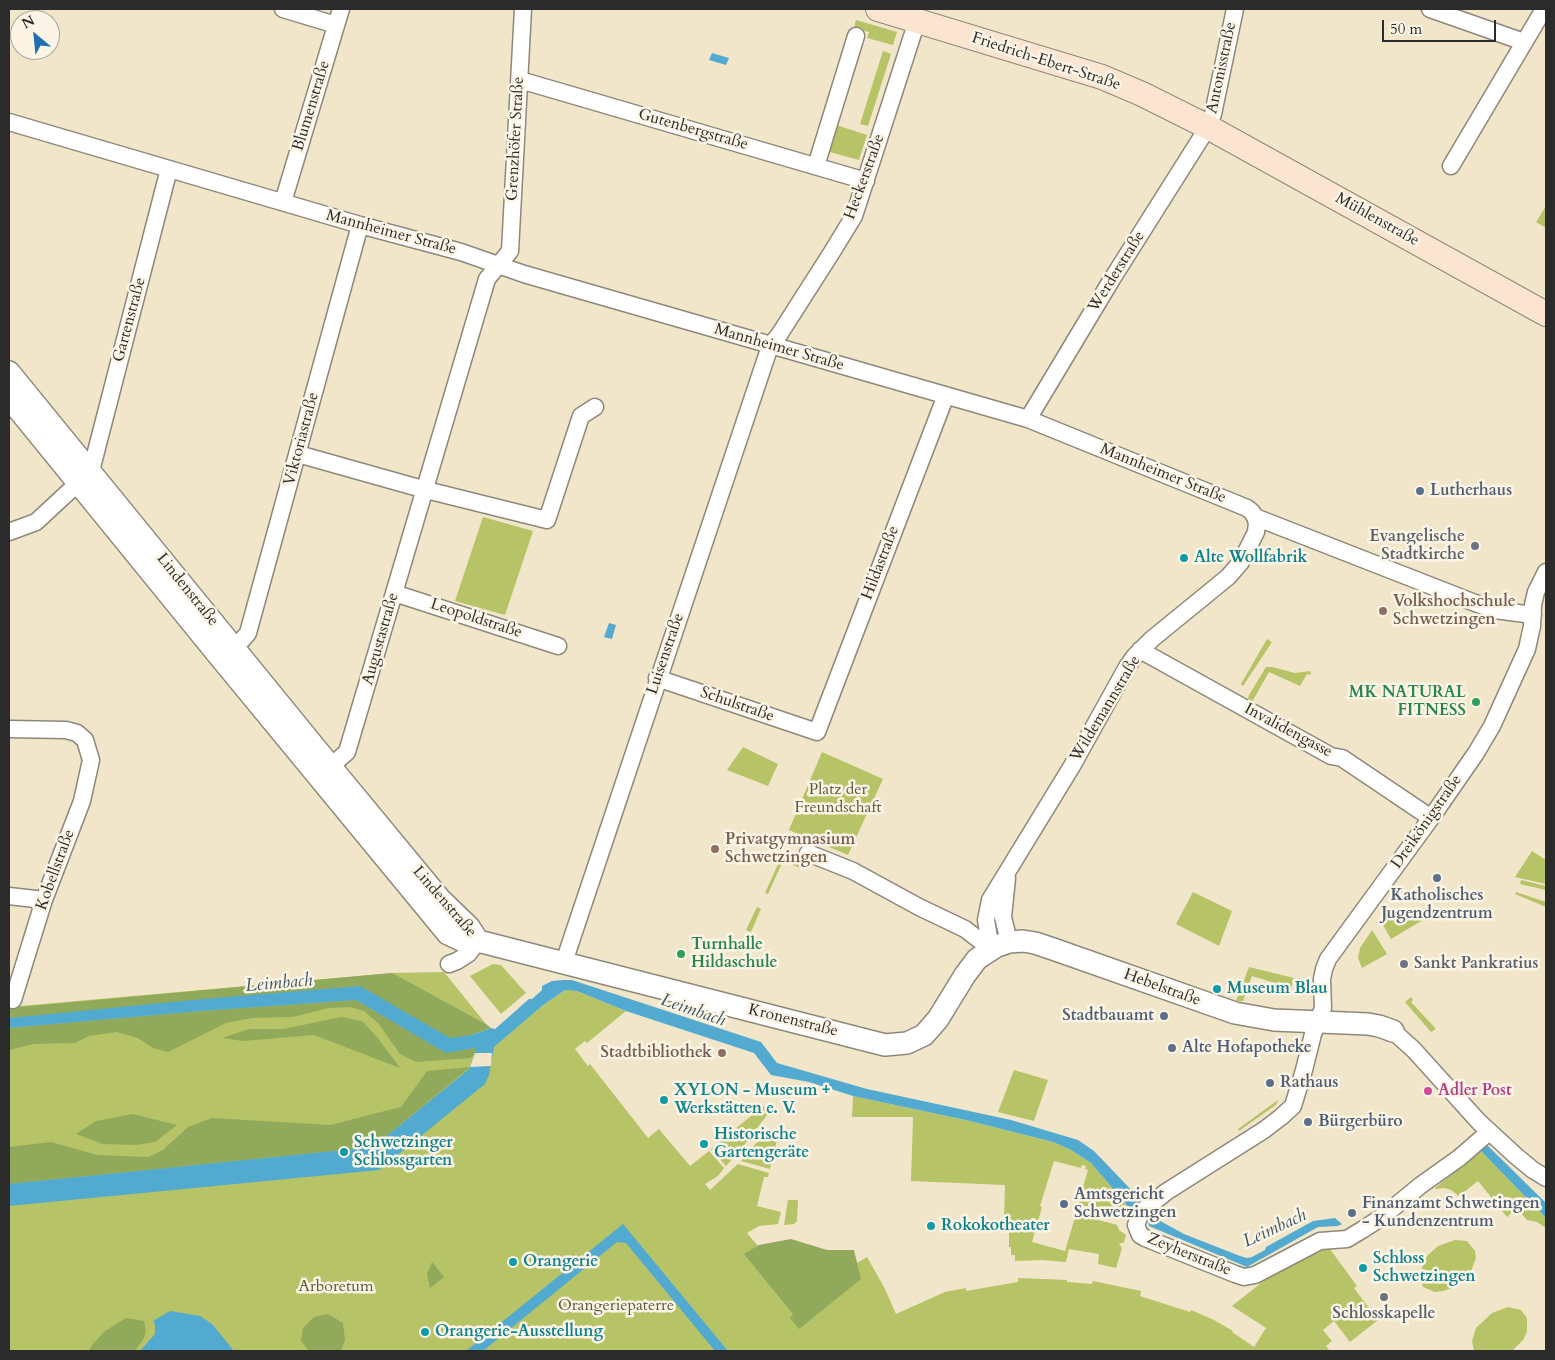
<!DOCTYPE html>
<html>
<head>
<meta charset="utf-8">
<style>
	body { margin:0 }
	#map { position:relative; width:1555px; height:1360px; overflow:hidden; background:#f1e6ca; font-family:Cardo,serif }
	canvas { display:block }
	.frame { position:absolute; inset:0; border:10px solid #2b2b2b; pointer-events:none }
	.north { position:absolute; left:10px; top:10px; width:50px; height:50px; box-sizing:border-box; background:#fcf5e5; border:1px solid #a8a49b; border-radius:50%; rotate:332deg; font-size:14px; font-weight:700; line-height:20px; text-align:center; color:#2b2b2b }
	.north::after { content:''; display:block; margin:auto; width:18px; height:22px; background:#1f6fb2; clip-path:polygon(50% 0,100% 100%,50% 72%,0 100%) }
	.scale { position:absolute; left:1382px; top:20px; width:114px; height:22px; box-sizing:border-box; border:2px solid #2b2b2b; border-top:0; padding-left:6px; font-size:15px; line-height:18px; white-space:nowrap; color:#2b2b2b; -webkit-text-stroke:4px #fcf5e5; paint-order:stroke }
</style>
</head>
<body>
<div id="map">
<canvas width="1555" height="1360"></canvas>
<div class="frame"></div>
<div class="north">N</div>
<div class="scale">50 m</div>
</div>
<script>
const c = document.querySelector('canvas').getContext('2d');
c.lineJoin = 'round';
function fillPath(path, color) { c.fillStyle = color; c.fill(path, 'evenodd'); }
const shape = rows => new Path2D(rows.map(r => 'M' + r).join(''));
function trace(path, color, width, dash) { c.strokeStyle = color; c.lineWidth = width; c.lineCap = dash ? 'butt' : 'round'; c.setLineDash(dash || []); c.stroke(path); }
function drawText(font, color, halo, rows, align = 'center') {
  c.font = font + ' Cardo,serif'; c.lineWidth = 5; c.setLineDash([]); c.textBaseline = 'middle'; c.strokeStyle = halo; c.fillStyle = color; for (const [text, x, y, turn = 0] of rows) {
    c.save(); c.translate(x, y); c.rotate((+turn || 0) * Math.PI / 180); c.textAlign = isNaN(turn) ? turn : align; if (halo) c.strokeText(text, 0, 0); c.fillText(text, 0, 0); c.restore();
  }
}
const green = shape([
	[856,20,897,32,893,45,867,38,869,32,854,28],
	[883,51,891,54,868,126,860,124],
	[833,124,867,135,859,160,826,151],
	[1546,206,1546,228,1536,222],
	[483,517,533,531,505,615,455,601],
	[1267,639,1272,642,1243,686,1241,684],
	[1266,667,1272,667,1295,673,1310,671,1311,675,1307,674,1300,686,1269,672,1252,702,1248,699,1249,695],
	[743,747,778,764,768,786,727,770],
	[822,752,883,779,848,855,789,830],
	[1532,851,1546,860,1546,884,1515,877],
	[783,853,806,862,803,869,783,861,768,894,765,893],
	[1521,880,1546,886,1546,890,1520,884],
	[1193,892,1232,911,1219,946,1176,924],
	[1516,892,1546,902,1546,907,1515,894],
	[757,907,761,909,751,932,746,930],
	[1388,908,1406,921,1412,911,1423,920,1391,939,1380,920],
	[1372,930,1387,954,1362,968,1358,958,1360,948],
	[493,964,501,965,526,993,501,1014,470,976],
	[1249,967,1294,978,1291,988,1252,976,1243,1001,1236,1001],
	[444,972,486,1024,398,977,493,1047,542,1006,565,990,577,991,626,1011,587,1043,585,1041,575,1049,588,1066,590,1064,648,1138,659,1129,690,1166,709,1151,724,1168,718,1176,705,1184,710,1190,738,1164,769,1173,768,1177,764,1177,757,1206,781,1212,778,1224,759,1226,747,1233,801,1297,867,1257,885,1289,896,1314,945,1292,966,1288,966,1291,1018,1282,1018,1278,1067,1280,1067,1282,1092,1284,1093,1281,1141,1291,1140,1296,1190,1312,1191,1310,1214,1320,1233,1331,1232,1332,1254,1347,1266,1328,1232,1306,1280,1268,1327,1245,1357,1286,1354,1288,1378,1320,1350,1342,1334,1321,1323,1330,1332,1341,1326,1346,1330,1351,9,1351,9,1007,392,973],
	[1411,997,1413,1000,1411,1002,1436,1029,1431,1032,1405,1002],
	[1014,1070,1048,1080,1034,1121,998,1112],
	[853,1096,970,1121,1053,1142,1071,1150,1091,1163,1130,1209,1119,1215,1078,1204,1088,1170,1085,1169,1086,1166,1082,1165,1081,1168,1054,1161,1040,1206,1042,1207,1032,1242,1065,1251,1076,1214,1117,1225,1119,1230,1126,1235,1124,1242,1119,1244,1122,1248,1116,1268,1098,1264,1099,1254,1069,1249,1066,1262,1042,1260,1015,1261,1015,1255,1011,1255,1011,1247,1009,1247,1009,1219,1004,1219,1005,1185,911,1181,913,1117,852,1117],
	[1278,1100,1276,1105,1270,1109,1239,1131,1238,1129],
	[763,1106,768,1110,767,1115,742,1148,726,1166,711,1149],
	[765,1133,778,1136,770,1169,741,1161],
	[1481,1151,1546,1218,1546,1228,1537,1222,1527,1220,1517,1208,1507,1217,1478,1181,1459,1196,1451,1190,1444,1188,1436,1189,1435,1188],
	[788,1200,798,1200,797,1221,794,1224,784,1225],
	[1455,1240,1467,1241,1475,1251,1476,1258,1471,1271,1466,1278,1452,1288,1443,1291,1435,1292,1423,1287,1419,1275,1427,1256,1438,1246],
	[1508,1307,1521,1310,1527,1318,1527,1332,1523,1340,1512,1351,1474,1351,1472,1341,1476,1328,1492,1313]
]);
const forest = shape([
	[392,973,486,1024,491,1028,472,1035,450,1039,359,986,9,1018,9,1008],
	[356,1000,446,1052,475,1048,477,1050,475,1053,471,1058,416,1062,400,1054,378,1023,364,1011,350,1007,328,1008,293,1017,252,1018,226,1023,168,1052,153,1048,138,1038,116,1032,89,1036,75,1043,34,1044,9,1050,9,1028,201,1011],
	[341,1017,362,1021,377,1037,400,1068,314,1035,243,1041,222,1038,249,1029,284,1029],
	[470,1067,373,1147,9,1184,9,1147,51,1142,97,1155,148,1157,163,1150,188,1127,212,1118,330,1125,401,1107,427,1071],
	[133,1114,177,1125,155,1142,136,1145,103,1144,76,1134,96,1121],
	[791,1239,827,1250,854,1250,861,1279,799,1329,790,1318,793,1314,744,1254,759,1245],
	[432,1262,444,1277,430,1288,427,1274],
	[328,1314,343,1323,345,1340,341,1351,309,1351,301,1341,303,1328,314,1317],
	[126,1318,144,1321,146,1331,144,1338,135,1351,89,1351,93,1344,105,1331]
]);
const water = shape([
	[712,53,729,58,726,65,709,60],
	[609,623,616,625,612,639,604,637],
	[563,980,572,980,761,1042,777,1063,867,1089,1011,1120,1078,1140,1094,1151,1162,1222,1184,1234,1240,1256,1247,1258,1252,1257,1265,1250,1266,1247,1313,1221,1335,1218,1342,1224,1338,1226,1318,1227,1247,1267,1149,1226,1148,1222,1132,1211,1091,1163,1071,1150,1053,1142,970,1121,853,1096,809,1082,771,1075,754,1053,626,1011,577,991,565,990,542,1006,494,1047,489,1075,485,1084,379,1170,9,1206,9,1184,373,1147,469,1069,476,1050,475,1048,446,1053,356,1000,201,1011,9,1028,9,1018,203,999,360,986,450,1038,472,1035,491,1028,495,1029,529,999,532,999,542,990,542,986,552,981],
	[1487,1145,1546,1203,1546,1218,1481,1151],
	[623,1224,728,1351,715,1351,626,1243,617,1242,483,1351,466,1351],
	[170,1311,200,1316,212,1324,234,1351,140,1351,155,1334,155,1324,153,1321]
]);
const pier = shape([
	[475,1053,492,1053,491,1066,470,1067]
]);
const minor = shape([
	[283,9,336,25],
	[1430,9,1524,42],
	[520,80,866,181],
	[9,122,360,225,461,252,524,274,1028,419,1247,508,1252,512,1255,517,1475,603,1495,610,1533,615],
	[816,166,856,36],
	[1451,166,1544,9],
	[283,202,341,9],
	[1028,419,1112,279,1208,127,1213,114,1235,9],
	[298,454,426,490,547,520,581,416,595,407],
	[9,532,36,522,91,471,169,169],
	[394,593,558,646],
	[1140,650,1331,756,1342,758,1431,818],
	[225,656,242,640,248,633,360,225],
	[657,678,817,732,946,395],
	[9,729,66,730,77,733,85,740,91,760,82,801,44,900,13,1000],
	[322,774,347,752,487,279,510,251,523,9],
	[808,853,853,871,919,907,965,929,991,949],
	[1007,878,1003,917,1009,942],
	[9,896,44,900],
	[991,949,986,920,990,900,1072,766,1127,667,1134,657,1152,639,1228,577,1241,562,1256,532,1257,523,1255,517],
	[564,962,770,346,779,335,832,252,854,216,917,21],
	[449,964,457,961,468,954,478,941],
	[1393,1031,1414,1050,1479,1122,1516,1156,1533,1170,1546,1178],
	[1489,1132,1459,1158,1421,1185,1382,1217,1362,1230,1347,1239,1320,1241,1255,1275,1244,1277,1235,1274,1145,1238,1140,1235,1136,1225,1140,1215,1145,1209,1166,1192,1264,1130,1281,1117,1293,1106,1304,1070,1313,1034,1323,1008,1322,979,1324,969,1328,959,1431,818,1476,753,1492,726,1527,649,1532,626,1533,605,1536,592,1546,572]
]);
const tertiary = shape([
	[9,372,331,767,440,899,469,927,478,941],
	[9,398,219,656,448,934,463,941,478,941,885,1045,907,1043,924,1035,938,1019,965,975,977,959,997,946,1009,942,1023,941,1035,943,1053,949,1235,1013,1274,1020,1368,1024,1379,1026,1393,1031]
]);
const secondary = shape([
	[878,9,1102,77,1142,94,1208,127,1546,314]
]);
const markers = [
	[1420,491,5,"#5c6f8a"],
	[1475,546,5,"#6b7280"],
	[1184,558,5,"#0f9aa8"],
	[1383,611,5,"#8d6e63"],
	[1476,702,5,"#2e9e5b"],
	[715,849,5,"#8d6e63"],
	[1437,878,5,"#5c6f8a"],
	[681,954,5,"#2e9e5b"],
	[1404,964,5,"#6b7280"],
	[1217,989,5,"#0f9aa8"],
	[1164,1016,5,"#5c6f8a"],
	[1172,1048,5,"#5c6f8a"],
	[722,1053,5,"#8d6e63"],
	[1270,1083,5,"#5c6f8a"],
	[1428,1091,5,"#d1479c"],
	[664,1100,5,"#0f9aa8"],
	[1308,1122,5,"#5c6f8a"],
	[704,1144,5,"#0f9aa8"],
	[344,1152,5,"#0f9aa8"],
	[1064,1204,5,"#5c6f8a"],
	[1352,1213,5,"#5c6f8a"],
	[931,1226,5,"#0f9aa8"],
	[513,1262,5,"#0f9aa8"],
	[1363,1268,5,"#0f9aa8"],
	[1384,1297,5,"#6b7280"],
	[425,1332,5,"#0f9aa8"]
];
const streetNames = [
	["Friedrich-Ebert-Straße",1046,62,18],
	["Antonisstraße",1222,68,-78],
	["Blumenstraße",312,106,-73],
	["Gutenbergstraße",693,130,16],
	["Grenzhöfer Straße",516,139,-87],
	["Heckerstraße",865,177,-70],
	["Mühlenstraße",1377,220,29],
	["Mannheimer Straße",391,233,15],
	["Werderstraße",1117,272,-58],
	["Gartenstraße",130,320,-75],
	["Mannheimer Straße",779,348,16],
	["Viktoriastraße",302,439,-75],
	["Mannheimer Straße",1163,474,22],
	["Hildastraße",881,563,-69],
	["Lindenstraße",187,590,51],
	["Leopoldstraße",476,619,18],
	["Augustastraße",381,639,-74],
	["Luisenstraße",666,654,-71],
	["Schulstraße",737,705,19],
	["Wildemannstraße",1106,709,-59],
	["Invalidengasse",1288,731,28],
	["Dreikönigstraße",1427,822,-55],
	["Kobellstraße",56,870,-70],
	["Lindenstraße",444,902,49],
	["Hebelstraße",1162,988,20],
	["Kronenstraße",793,1021,14],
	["Zeyherstraße",1189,1255,22]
];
const serviceNames = [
	["Lutherhaus",1430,491],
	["Katholisches",1437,896,"center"],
	["Jugendzentrum",1437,914,"center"],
	["Stadtbauamt",1154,1016,"right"],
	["Alte Hofapotheke",1182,1048],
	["Rathaus",1280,1083],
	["Bürgerbüro",1318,1122],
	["Amtsgericht",1074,1195],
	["Schwetzingen",1074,1213],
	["Finanzamt Schwetingen",1362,1204],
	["- Kundenzentrum",1362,1222]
];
const worshipNames = [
	["Evangelische",1465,537],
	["Stadtkirche",1465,555],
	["Sankt Pankratius",1414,964,"left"],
	["Schlosskapelle",1384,1314,"center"]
];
const cultureNames = [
	["Alte Wollfabrik",1194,558],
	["Museum Blau",1227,989],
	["XYLON - Museum +",674,1091],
	["Werkstätten e. V.",674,1109],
	["Historische",714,1135],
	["Gartengeräte",714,1153],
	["Schwetzinger",354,1143],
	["Schlossgarten",354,1161],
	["Rokokotheater",941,1226],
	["Schloss",1373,1259],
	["Schwetzingen",1373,1277],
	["Orangerie",523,1262],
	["Orangerie-Ausstellung",435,1332]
];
const educationNames = [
	["Volkshochschule",1393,602],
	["Schwetzingen",1393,620],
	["Privatgymnasium",725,840],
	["Schwetzingen",725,858],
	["Stadtbibliothek",712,1053,"right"]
];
const leisureNames = [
	["MK NATURAL",1466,693],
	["FITNESS",1466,711],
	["Turnhalle",691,945,"left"],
	["Hildaschule",691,963,"left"]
];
const parkNames = [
	["Platz der",838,790],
	["Freundschaft",838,808],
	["Arboretum",336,1287],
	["Orangeriepaterre",616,1306]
];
const hotelNames = [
	["Adler Post",1438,1091]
];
const waterNames = [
	["Leimbach",279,984,-5],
	["Leimbach",693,1011,19],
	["Leimbach",1275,1229,-25]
];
fillPath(green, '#b6c366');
fillPath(forest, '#90a95b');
fillPath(water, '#53aad0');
fillPath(pier, '#f1e6ca');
trace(minor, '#8e887a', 19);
trace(tertiary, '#8e887a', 24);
trace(secondary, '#8e887a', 26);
trace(minor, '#fff', 16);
trace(tertiary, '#fff', 21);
trace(secondary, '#fce5d0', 24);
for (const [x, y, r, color] of markers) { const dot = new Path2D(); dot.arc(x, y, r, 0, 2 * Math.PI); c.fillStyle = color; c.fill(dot); trace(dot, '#fcf5e5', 2); }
drawText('16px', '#2b2b2b', '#fcf5e5', streetNames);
drawText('bold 16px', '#4e5e75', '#fcf5e5', serviceNames, 'left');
drawText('bold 16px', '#5b616d', '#fcf5e5', worshipNames, 'right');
drawText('bold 16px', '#0d838f', '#fcf5e5', cultureNames, 'left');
drawText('bold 16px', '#785e54', '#fcf5e5', educationNames, 'left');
drawText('bold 16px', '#27864d', '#fcf5e5', leisureNames, 'right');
drawText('16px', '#55593d', '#fcf5e5', parkNames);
drawText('bold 16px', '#b23c85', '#fcf5e5', hotelNames, 'left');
drawText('italic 18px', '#395765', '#fcf5e5', waterNames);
</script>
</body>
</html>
